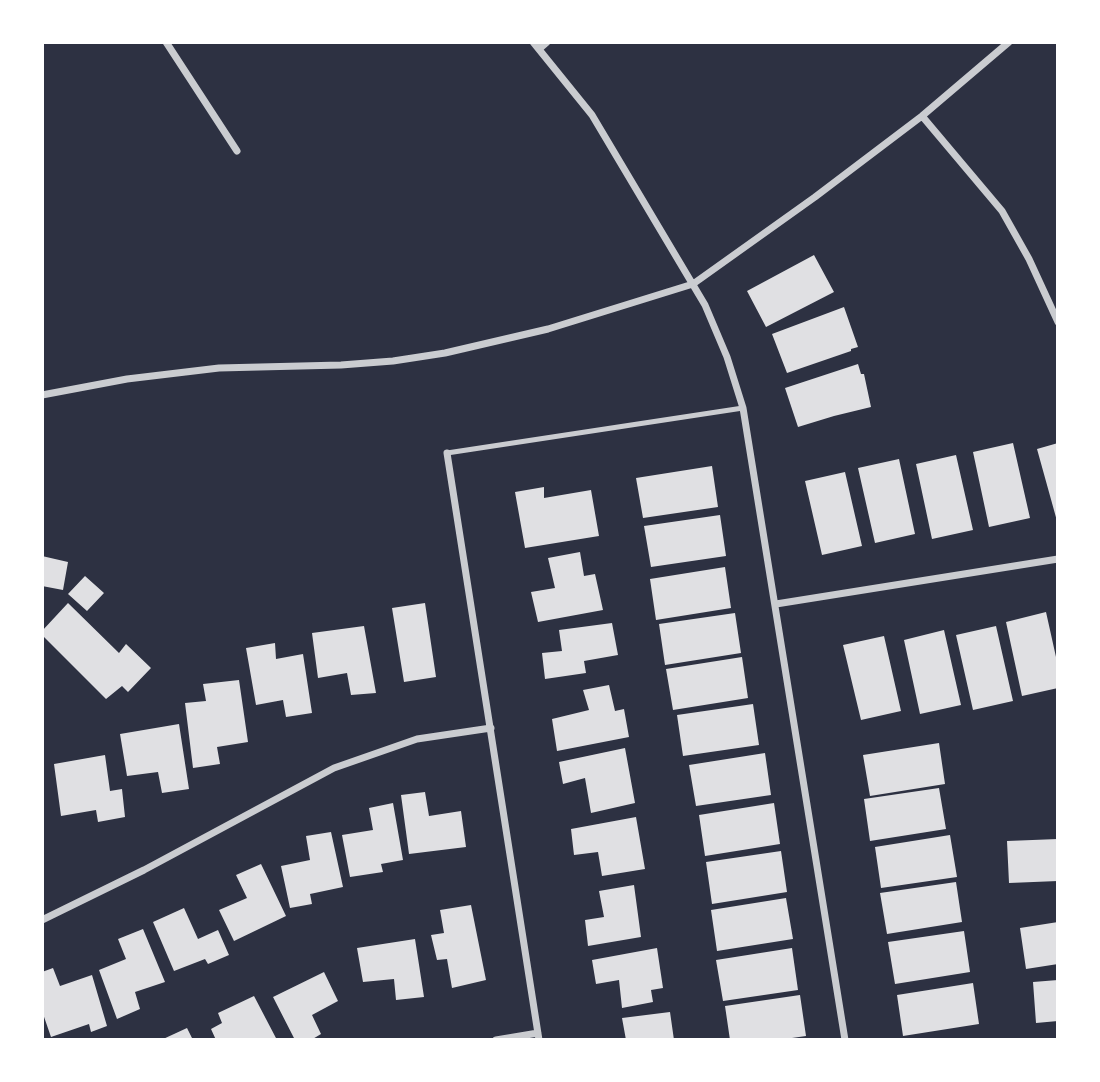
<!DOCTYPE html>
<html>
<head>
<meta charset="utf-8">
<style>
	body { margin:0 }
	#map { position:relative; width:1100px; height:1082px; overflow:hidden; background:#2d3142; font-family:"Sofia Sans Condensed",sans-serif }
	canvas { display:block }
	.frame { position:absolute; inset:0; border:44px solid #fff; pointer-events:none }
</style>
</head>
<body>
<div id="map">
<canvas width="1100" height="1082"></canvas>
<div class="frame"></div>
</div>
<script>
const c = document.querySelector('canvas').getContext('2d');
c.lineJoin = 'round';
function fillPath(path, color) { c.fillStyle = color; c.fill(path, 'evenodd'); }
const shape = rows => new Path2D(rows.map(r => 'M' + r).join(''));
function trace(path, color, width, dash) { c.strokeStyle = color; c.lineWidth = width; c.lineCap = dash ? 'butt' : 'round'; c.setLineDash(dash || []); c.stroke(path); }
const building = shape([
	[814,255,834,292,766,327,747,291],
	[844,307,858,347,851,349,851,351,787,373,772,334],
	[858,364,861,374,864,374,871,407,834,416,798,427,785,388],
	[1013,443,1030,518,989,527,973,452],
	[1058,443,1058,521,1057,521,1037,449],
	[956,455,973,530,932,539,916,464],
	[899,459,915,534,875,543,858,468],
	[712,466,718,507,643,518,636,478],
	[845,472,862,546,822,555,805,481],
	[544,487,544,498,591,490,599,536,525,548,515,492],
	[720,515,726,556,651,567,644,526],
	[580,552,584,576,595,574,603,610,538,622,531,592,555,588,548,558],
	[42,556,68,562,63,590,42,586],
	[725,567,731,608,656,620,650,579],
	[85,576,104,593,87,611,68,594],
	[68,603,119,653,126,644,151,668,128,692,122,686,106,699,42,635,42,631],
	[425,603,436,677,404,682,392,608],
	[1046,612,1058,666,1058,688,1022,696,1006,622],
	[735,613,741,653,665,665,659,624],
	[612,623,618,655,584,661,586,673,545,679,542,653,562,651,559,630],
	[364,626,376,693,351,695,347,673,318,678,312,633],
	[996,626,1013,701,973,710,956,635],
	[944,630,961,705,920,714,904,640],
	[884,636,901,711,861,720,843,645],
	[275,643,276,659,303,654,312,713,286,717,283,700,256,705,246,648],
	[742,657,748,698,673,710,666,669],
	[239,680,248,742,217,747,220,764,193,768,185,703,206,701,203,684],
	[609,685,615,711,624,709,629,737,557,751,552,719,589,710,583,690],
	[753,704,759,745,683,756,677,715],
	[179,724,189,789,162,793,158,772,127,776,120,734],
	[939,743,945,784,870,796,863,755],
	[625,748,635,803,591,813,585,778,563,784,559,762],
	[765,753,771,795,696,806,689,765],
	[105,755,110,791,122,789,125,817,98,822,96,810,61,816,54,764],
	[939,788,946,829,870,841,864,799],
	[425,792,429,816,461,811,466,847,409,854,401,795],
	[393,803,403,860,381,864,383,872,350,877,342,835,373,830,369,808],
	[774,803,780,844,705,856,699,815],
	[636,817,645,869,602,876,598,852,574,855,571,829],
	[331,832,343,887,310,894,312,904,290,908,281,866,310,860,306,836],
	[950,835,957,877,881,888,875,847],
	[1058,839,1058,881,1009,883,1007,841],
	[781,851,787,892,712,904,706,862],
	[261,864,286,916,234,941,219,910,247,898,236,875],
	[956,882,962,922,887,934,880,893],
	[634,885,641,937,588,946,585,920,604,917,599,891],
	[786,898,793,939,717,951,711,910],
	[471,905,486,980,452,988,447,959,437,960,431,935,444,933,440,910],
	[184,908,198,939,218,930,229,955,208,964,205,959,174,971,153,922],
	[1058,922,1058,964,1026,969,1020,928],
	[143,929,165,982,135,992,140,1009,117,1019,99,970,126,959,118,939],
	[964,931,970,972,895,984,888,942],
	[415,939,424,997,396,1000,394,979,363,982,357,948],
	[657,948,663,988,651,990,653,1002,622,1008,619,980,596,984,592,960],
	[792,948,798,990,723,1001,716,960],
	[53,968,60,986,92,975,107,1026,91,1032,89,1024,51,1037,42,1011,42,972],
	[324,972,338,1001,312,1015,321,1034,311,1040,295,1040,273,997],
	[1058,980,1058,1021,1036,1023,1033,982],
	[973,983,979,1024,903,1036,897,995],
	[800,995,806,1036,778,1040,730,1040,725,1006],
	[254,996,277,1040,216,1040,211,1029,222,1023,218,1013],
	[670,1012,674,1040,626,1040,622,1018],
	[187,1028,193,1040,161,1040]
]);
const service = shape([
	[447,453,743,408]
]);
const minor = shape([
	[166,42,237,151],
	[533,42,592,115,705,305,727,357,743,408,845,1040],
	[539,49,547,42],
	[922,116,1002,211,1029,259,1058,322],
	[42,395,127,379,219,368,341,365,393,361,445,353,548,329,693,284,815,197,922,116,1009,42],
	[447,453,539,1040],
	[776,604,1058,559],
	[42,920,144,870,334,768,417,739,491,728],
	[496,1040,538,1033]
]);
fillPath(building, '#e0e0e3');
trace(service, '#caccd0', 5);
trace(minor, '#caccd0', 7);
</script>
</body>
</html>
